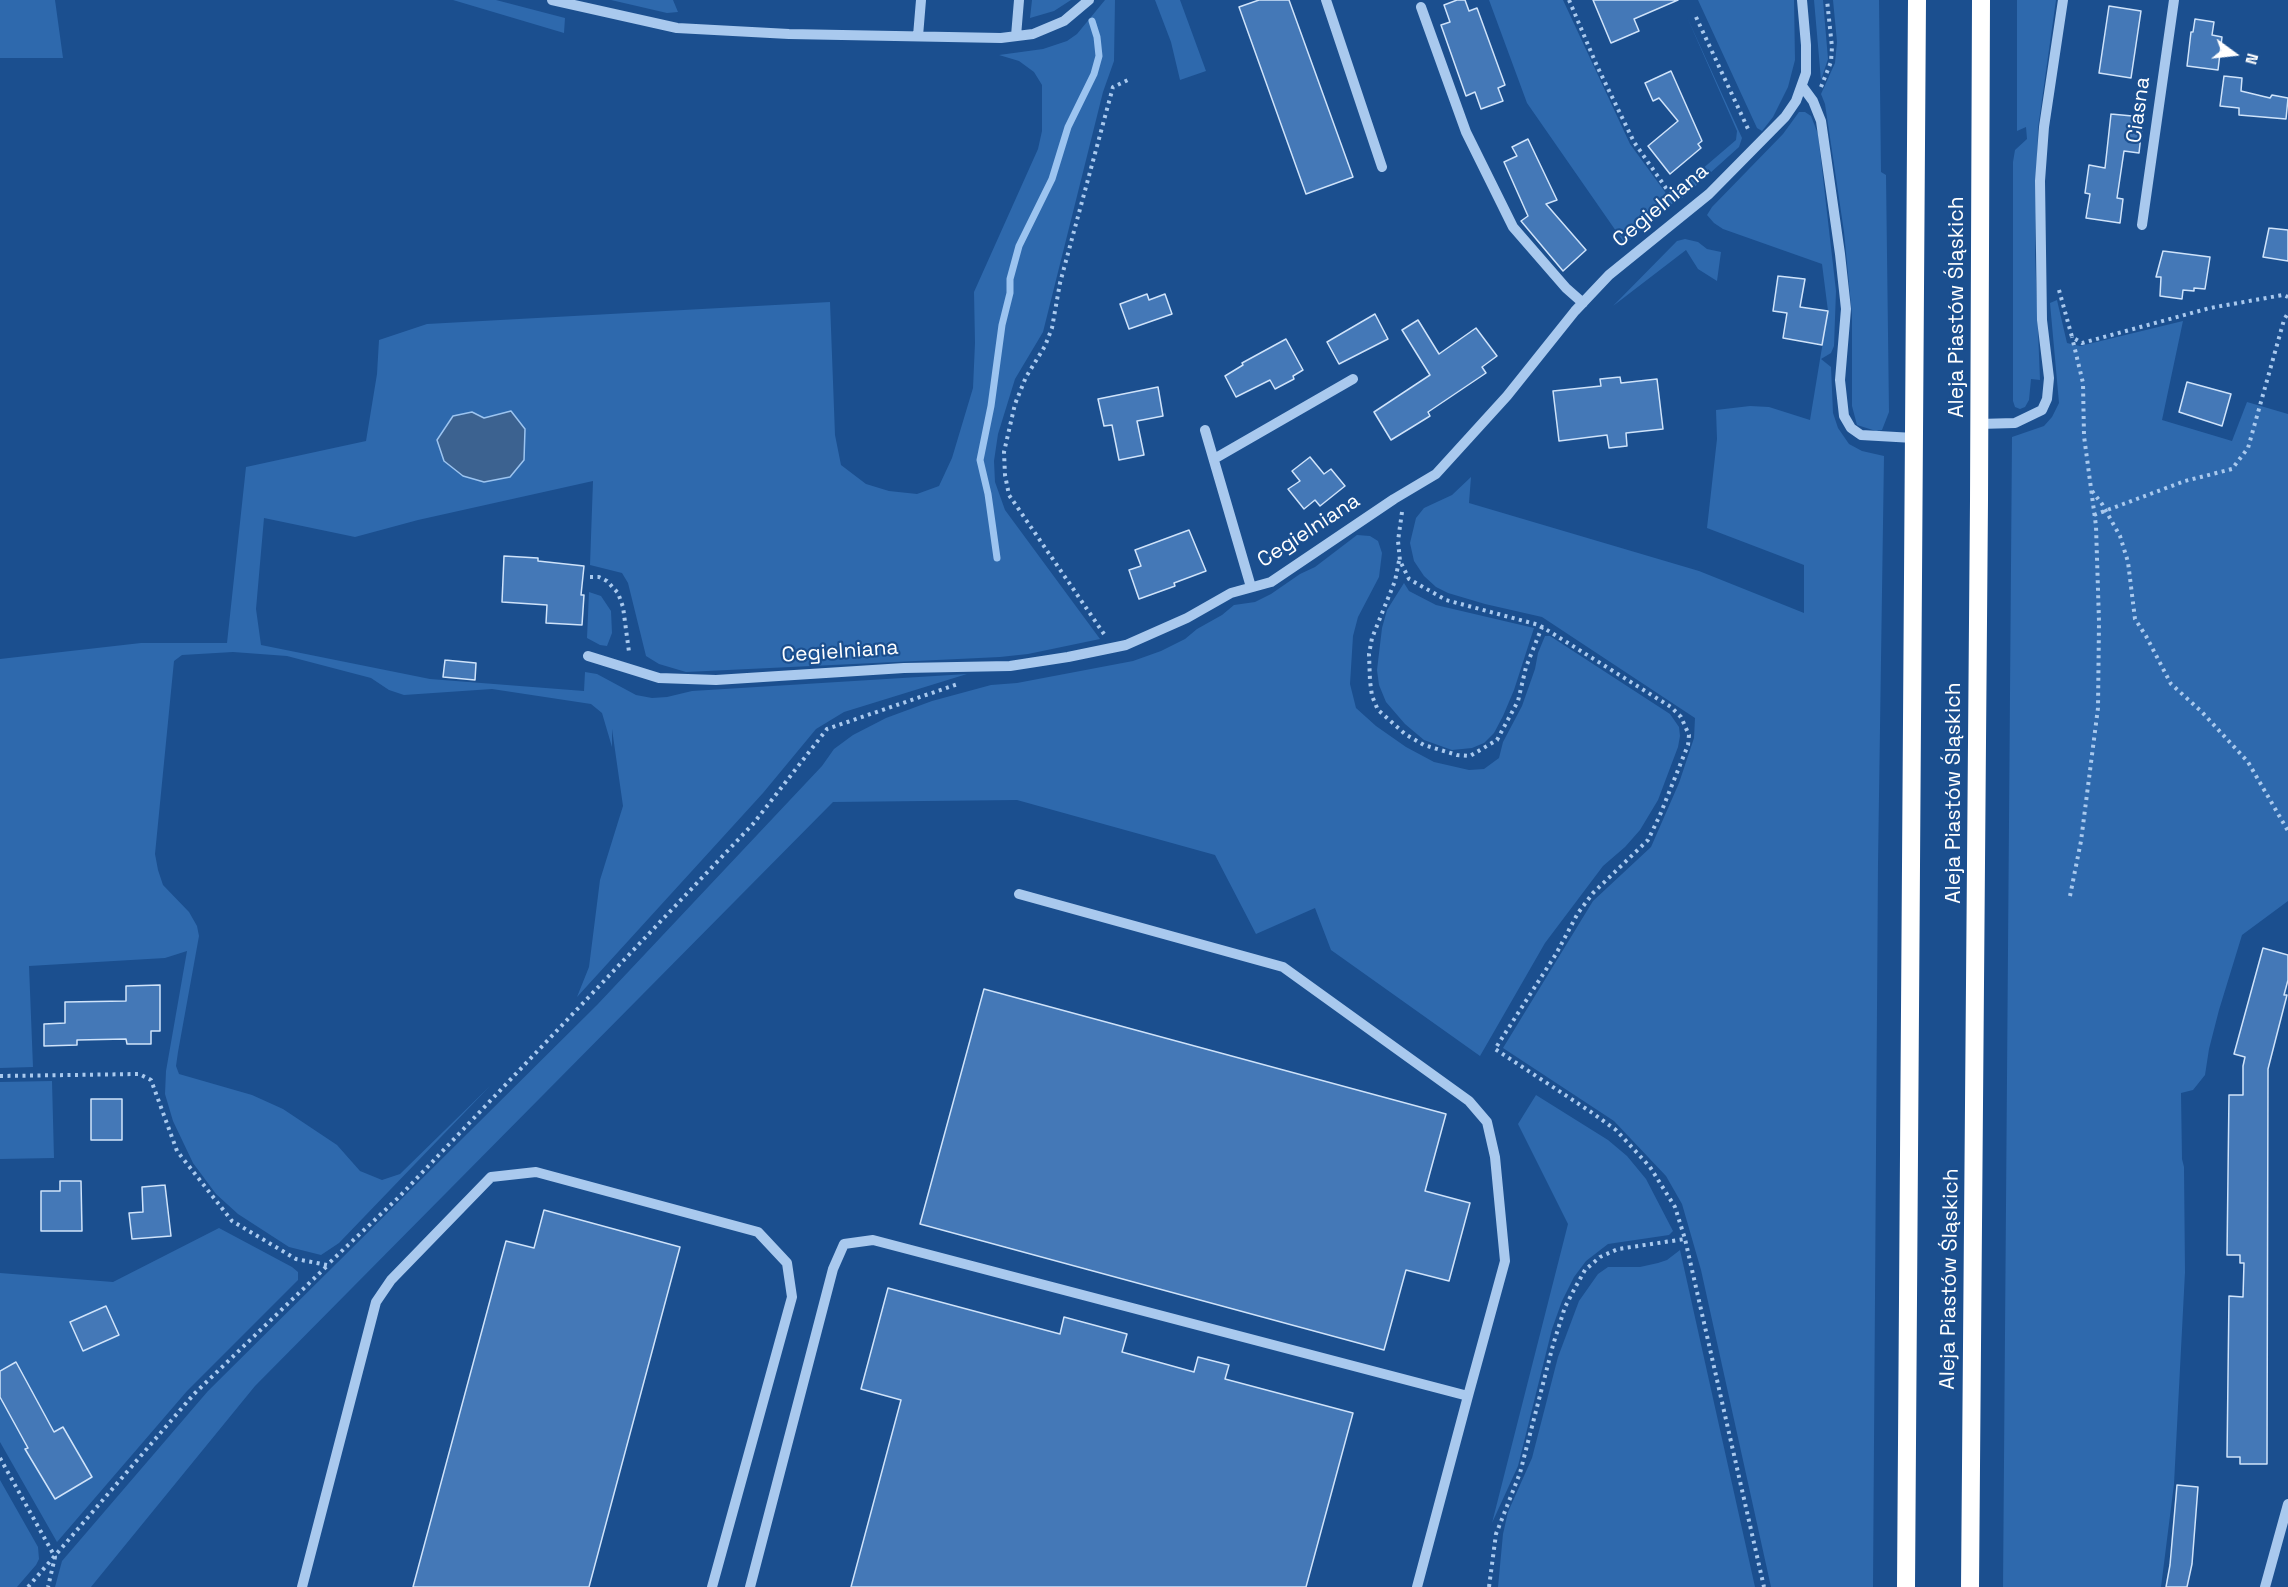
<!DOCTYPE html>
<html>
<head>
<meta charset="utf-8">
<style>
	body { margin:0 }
	#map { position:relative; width:2288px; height:1587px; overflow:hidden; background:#1b4f8f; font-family:"Space Grotesk",sans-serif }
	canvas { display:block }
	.north { position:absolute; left:2204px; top:24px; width:60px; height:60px; -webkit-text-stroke:4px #1b4f8f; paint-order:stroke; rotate:105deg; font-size:16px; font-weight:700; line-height:24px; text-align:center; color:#fff }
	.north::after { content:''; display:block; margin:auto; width:21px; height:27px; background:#fff; clip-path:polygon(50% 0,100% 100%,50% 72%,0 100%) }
</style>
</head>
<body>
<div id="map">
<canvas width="2288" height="1587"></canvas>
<div class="north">N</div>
</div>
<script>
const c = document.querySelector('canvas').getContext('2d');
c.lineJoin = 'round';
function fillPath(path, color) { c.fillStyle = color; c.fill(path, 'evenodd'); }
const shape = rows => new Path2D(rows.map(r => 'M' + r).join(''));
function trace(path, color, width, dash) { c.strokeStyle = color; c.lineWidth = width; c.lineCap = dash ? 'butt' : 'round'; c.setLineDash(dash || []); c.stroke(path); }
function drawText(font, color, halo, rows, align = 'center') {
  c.font = font + ' "Space Grotesk",sans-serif'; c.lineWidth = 4.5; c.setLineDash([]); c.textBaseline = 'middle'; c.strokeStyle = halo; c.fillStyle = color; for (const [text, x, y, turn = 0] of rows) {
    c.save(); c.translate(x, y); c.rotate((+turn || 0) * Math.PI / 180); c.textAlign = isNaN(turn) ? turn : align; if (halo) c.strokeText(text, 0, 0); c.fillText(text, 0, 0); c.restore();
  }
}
const green = shape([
	[0,0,55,0,63,58,0,58],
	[453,0,496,0,565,18,564,33],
	[611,0,673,0,678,12,667,13],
	[1032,0,1071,0,1054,11,1030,18],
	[1105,0,1115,0,1114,61,1103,92,1043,332,1015,379,998,434,994,461,995,482,1005,510,1100,639,1028,654,1000,657,686,672,659,664,646,656,628,583,622,573,590,565,593,481,418,520,355,537,264,518,256,609,261,645,430,679,584,691,585,672,597,674,636,695,652,698,667,697,692,691,967,674,844,712,816,729,763,793,577,997,589,967,600,880,623,806,612,729,612,747,602,713,591,704,492,689,404,695,389,690,371,678,287,656,233,652,182,655,174,661,155,854,158,870,163,885,189,912,197,926,199,936,178,1052,176,1066,179,1074,252,1095,283,1109,337,1145,360,1171,382,1180,400,1174,490,1086,339,1243,321,1255,289,1247,238,1214,216,1194,193,1163,173,1121,165,1094,166,1071,187,951,165,958,29,966,33,1067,0,1068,0,659,141,643,227,643,246,467,366,441,377,374,379,340,427,324,830,302,835,435,841,465,866,484,889,491,917,494,939,486,952,458,973,388,975,343,974,292,1038,149,1042,131,1042,85,1034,72,1019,61,999,55,1043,49,1067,41,1077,34],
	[1155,0,1180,0,1206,71,1180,80,1171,42],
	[1489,0,1563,0,1630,144,1673,203,1625,244,1527,103],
	[1698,0,1794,0,1795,60,1788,87,1773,117,1762,131,1757,128],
	[1814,0,1823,0,1828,59,1821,80],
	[1833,0,1879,0,1881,172,1886,175,1889,412,1882,430,1876,431,1857,425,1852,406,1852,315,1844,232,1825,104,1821,94,1835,63,1837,42],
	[2017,0,2056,0,2038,128,2035,255,2040,380,2031,379,2029,400,2025,407,2020,409,2015,407,2013,401,2013,162,2015,150,2027,139,2026,127,2017,131],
	[1687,17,1742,138,1739,147,1680,200,1673,194,1736,140,1737,131],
	[1799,112,1805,112,1811,116,1818,134,1836,291,1834,346,1831,353,1821,359,1831,367,1833,413,1838,428,1849,444,1862,451,1884,456,1878,864,1873,1587,1771,1587,1701,1270,1682,1204,1666,1176,1614,1121,1503,1048,1593,901,1651,847,1679,783,1694,738,1695,718,1542,617,1485,604,1448,593,1436,587,1424,576,1414,561,1410,543,1416,518,1424,508,1452,495,1471,477,1469,503,1699,571,1804,613,1804,565,1707,528,1717,439,1716,410,1750,406,1769,407,1810,420,1828,311,1822,264,1723,229,1714,223,1707,215,1712,207,1783,134],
	[1685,239,1698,242,1707,249,1721,252,1717,281,1698,269,1686,250,1613,306,1677,241],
	[2057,300,2067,343,2080,346,2183,321,2162,420,2232,441,2247,402,2288,414,2288,901,2242,935,2219,1010,2209,1049,2205,1075,2193,1090,2181,1093,2182,1159,2184,1167,2185,1272,2174,1484,2161,1587,2003,1587,2012,437,2044,426,2052,417,2059,403,2050,303],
	[1357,535,1370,536,1378,541,1382,553,1379,577,1358,617,1353,636,1350,684,1356,708,1376,726,1406,747,1434,762,1469,770,1484,769,1499,758,1503,742,1522,706,1535,669,1538,653,1545,636,1550,636,1670,714,1679,727,1680,736,1678,747,1658,800,1640,830,1625,847,1603,866,1545,943,1480,1056,1331,950,1315,908,1256,934,1215,855,1017,800,833,802,255,1386,91,1587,55,1587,62,1561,208,1391,597,1005,822,766,834,749,853,735,886,718,932,701,991,685,1017,683,1133,661,1161,651,1185,639,1197,629,1222,615,1234,605,1255,602,1271,594,1300,574,1315,567],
	[1404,583,1409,591,1436,605,1534,628,1514,690,1503,716,1494,733,1484,743,1472,748,1452,750,1424,740,1405,724,1386,702,1379,685,1377,670,1382,628,1387,610],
	[589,592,601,596,611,611,612,633,607,646,600,645,587,638],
	[52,1081,54,1158,0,1159,0,1082],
	[1536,1095,1608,1140,1627,1156,1646,1179,1673,1231,1669,1235,1608,1244,1586,1261,1574,1277,1562,1301,1552,1329,1518,1466,1492,1523,1568,1224,1518,1124],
	[219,1228,292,1267,298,1272,298,1280,187,1391,57,1542,0,1442,0,1273,113,1282],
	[1680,1250,1755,1587,1498,1587,1503,1534,1508,1512,1532,1458,1558,1357,1579,1301,1598,1274,1608,1267,1640,1267,1658,1263,1667,1260],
	[0,1480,38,1547,39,1559,36,1565,17,1587,0,1587]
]);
const water = shape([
	[511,411,525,429,524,460,510,477,484,482,463,476,444,461,437,440,453,416,472,412,484,418,511,411]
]);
const stream = shape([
	[997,558,988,494,980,460,991,406,1002,325,1010,293,1010,279,1019,246,1052,179,1068,127,1094,74,1099,56,1097,37,1092,21]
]);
const building = shape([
	[1259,0,1289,0,1353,177,1306,194,1239,7,1259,0],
	[1457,0,1465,0,1469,11,1477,8,1505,85,1498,88,1503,101,1481,109,1475,92,1466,96,1441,25,1450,22,1444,5,1457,0],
	[1593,0,1678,0,1634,19,1639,31,1611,43,1593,0],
	[2109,6,2141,11,2131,78,2099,73,2109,6],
	[2195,19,2214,22,2212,35,2222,37,2218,70,2187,66,2191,32,2193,32,2195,19],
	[1671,71,1702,141,1698,144,1701,148,1670,174,1648,146,1678,121,1659,98,1653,101,1645,83,1671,71],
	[2224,76,2242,78,2241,91,2270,98,2272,95,2288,98,2286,119,2239,115,2239,108,2220,106,2224,76],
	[2111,114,2143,117,2139,153,2124,151,2117,198,2123,199,2120,223,2086,218,2090,194,2085,193,2089,165,2105,168,2111,114],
	[1528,139,1557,200,1546,204,1586,250,1563,271,1521,221,1528,216,1504,162,1517,156,1512,147,1528,139],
	[2269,228,2288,230,2288,261,2263,257,2269,228],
	[2163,251,2210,257,2205,289,2194,288,2194,291,2183,290,2182,299,2160,296,2161,277,2156,277,2163,251],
	[1778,276,1805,279,1800,307,1828,311,1822,345,1783,338,1787,313,1773,311,1778,276],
	[1147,294,1149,300,1165,294,1172,314,1129,329,1120,304,1147,294],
	[1375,314,1388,339,1339,364,1327,342,1375,314],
	[1418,320,1439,354,1476,328,1497,356,1482,367,1486,373,1428,412,1430,416,1391,440,1374,412,1430,375,1402,330,1418,320],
	[1286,339,1303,370,1293,376,1294,379,1275,389,1270,380,1236,397,1225,376,1243,365,1242,363,1286,339],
	[1620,377,1621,383,1657,379,1663,429,1626,433,1627,446,1609,448,1607,435,1559,441,1553,391,1601,386,1600,379,1620,377],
	[2187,382,2231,394,2222,426,2179,412,2187,382],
	[1158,387,1163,416,1137,421,1144,455,1119,460,1112,425,1104,426,1098,399,1158,387],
	[1310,457,1324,474,1331,469,1345,486,1320,506,1315,500,1304,509,1288,489,1300,481,1292,471,1310,457],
	[1189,530,1206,571,1174,583,1175,586,1139,599,1129,570,1141,566,1135,550,1189,530],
	[504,556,538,558,538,561,584,566,581,595,584,595,582,625,546,623,547,605,502,602,504,556],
	[445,660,476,663,475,680,443,677,445,660],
	[2263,948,2288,955,2288,980,2284,995,2287,995,2268,1069,2267,1464,2240,1464,2240,1457,2227,1457,2229,1296,2243,1297,2244,1263,2240,1263,2240,1255,2227,1255,2229,1095,2243,1095,2243,1066,2245,1057,2234,1054,2263,948],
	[160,985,160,1031,151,1031,151,1044,127,1044,126,1039,77,1040,77,1045,44,1046,44,1024,65,1023,65,1002,126,1001,126,986,160,985],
	[984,989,1446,1114,1425,1191,1470,1203,1449,1281,1406,1270,1384,1350,920,1224,984,989],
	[91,1099,122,1099,122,1140,91,1140,91,1099],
	[60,1181,81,1181,82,1231,41,1231,41,1191,60,1191,60,1181],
	[165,1185,171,1236,132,1239,129,1213,143,1212,142,1187,165,1185],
	[544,1210,680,1247,589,1587,413,1587,506,1241,534,1248,544,1210],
	[888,1288,1060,1334,1064,1317,1127,1334,1122,1352,1194,1372,1198,1357,1229,1365,1225,1379,1353,1413,1306,1587,851,1587,901,1400,861,1389,888,1288],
	[106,1306,119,1335,83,1351,70,1322,106,1306],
	[16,1362,54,1432,63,1427,92,1477,55,1499,25,1449,28,1448,0,1397,0,1371,16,1362],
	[2177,1485,2198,1487,2192,1564,2187,1587,2166,1587,2170,1565,2177,1485]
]);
const path = shape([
	[1569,0,1597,66,1634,142,1675,201],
	[1696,17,1749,131],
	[1821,87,1831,62,1832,47,1827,0],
	[2059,290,2072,337,2082,343,2210,308,2283,295,2288,297],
	[2092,491,2102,504,2120,536,2128,562,2135,619,2146,636,2171,684,2201,711,2248,762,2288,831],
	[1402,512,1398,541,1400,561,1409,579,1446,600,1539,625,1671,707,1681,717,1689,735,1688,745,1660,815,1648,840,1593,893,1578,913,1556,954,1495,1049,1591,1112,1616,1130,1650,1167,1675,1207,1685,1239,1764,1587],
	[2094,515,2185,481,2232,469,2248,448,2284,320,2288,313],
	[1399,561,1395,581,1372,638,1369,654,1370,681,1372,696,1378,710,1405,734,1424,745,1457,755,1470,756,1497,740,1518,701,1526,667,1542,627],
	[590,577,599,577,607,581,618,593,623,607,629,652],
	[1104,634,1009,495,1005,475,1004,452,1015,404,1026,377,1045,346,1052,328,1060,283,1113,87,1128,80],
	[2070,896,2081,841,2098,708,2099,622,2096,526,2084,436,2083,383,2072,337],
	[0,1076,139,1074,151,1080,177,1151,232,1221,296,1259,327,1265,399,1197,753,824,827,729,958,684],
	[0,1458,55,1557,48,1587],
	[28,1587,194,1394,327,1266],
	[1489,1587,1496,1534,1520,1473,1553,1345,1565,1307,1575,1288,1585,1270,1600,1257,1618,1249,1685,1239]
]);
const minor = shape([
	[552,0,677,28,789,34,1001,38,1033,34,1064,21,1089,0],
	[1326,0,1382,167],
	[1421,7,1466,132,1513,227,1566,288,1583,303],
	[918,36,921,0],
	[1016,36,1019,0],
	[1802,86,1813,101,1821,121,1840,254,1846,309,1840,380,1844,416,1851,428,1861,435,1914,438],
	[2142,225,2174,0],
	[1979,424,2015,423,2042,410,2047,399,2049,378,2042,320,2040,181,2044,127,2063,0],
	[1205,430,1251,587],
	[1214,459,1353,379],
	[588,656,659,678,716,680,904,668,1010,666,1068,657,1126,645,1187,618,1231,593,1271,582,1394,499,1436,474,1507,396,1575,311,1609,275,1709,194,1785,117,1796,101,1806,73,1806,45,1802,0],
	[1019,894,1283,967,1469,1101,1487,1122,1495,1157,1505,1261,1468,1396],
	[302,1587,376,1302,391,1280,491,1177,536,1172,758,1232,787,1263,792,1297,712,1587],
	[750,1587,833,1269,844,1244,873,1240,1468,1396,1417,1587],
	[2265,1587,2288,1504]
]);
const highway = shape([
	[1906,1587,1917,0],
	[1970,1587,1979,501,1981,0]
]);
const streetNames = [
	["Ciasna",2139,110,-82],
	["Cegielniana",1661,206,-40],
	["Aleja Piastów Śląskich",1957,307,-90],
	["Cegielniana",1309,531,-33],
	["Cegielniana",840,652,-4],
	["Aleja Piastów Śląskich",1954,793,-90],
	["Aleja Piastów Śląskich",1950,1279,-89]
];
fillPath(green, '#2e69ad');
fillPath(water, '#3c6290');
trace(water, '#9cc4f0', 1.5);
trace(stream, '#9cc4f0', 7);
fillPath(building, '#4478b7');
trace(building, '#cfe3fa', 1.5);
trace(path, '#a9c9ee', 4, [3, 4.5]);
trace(minor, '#a9c9ee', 10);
trace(highway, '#fff', 18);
drawText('21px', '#fff', '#1b4f8f', streetNames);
</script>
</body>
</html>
